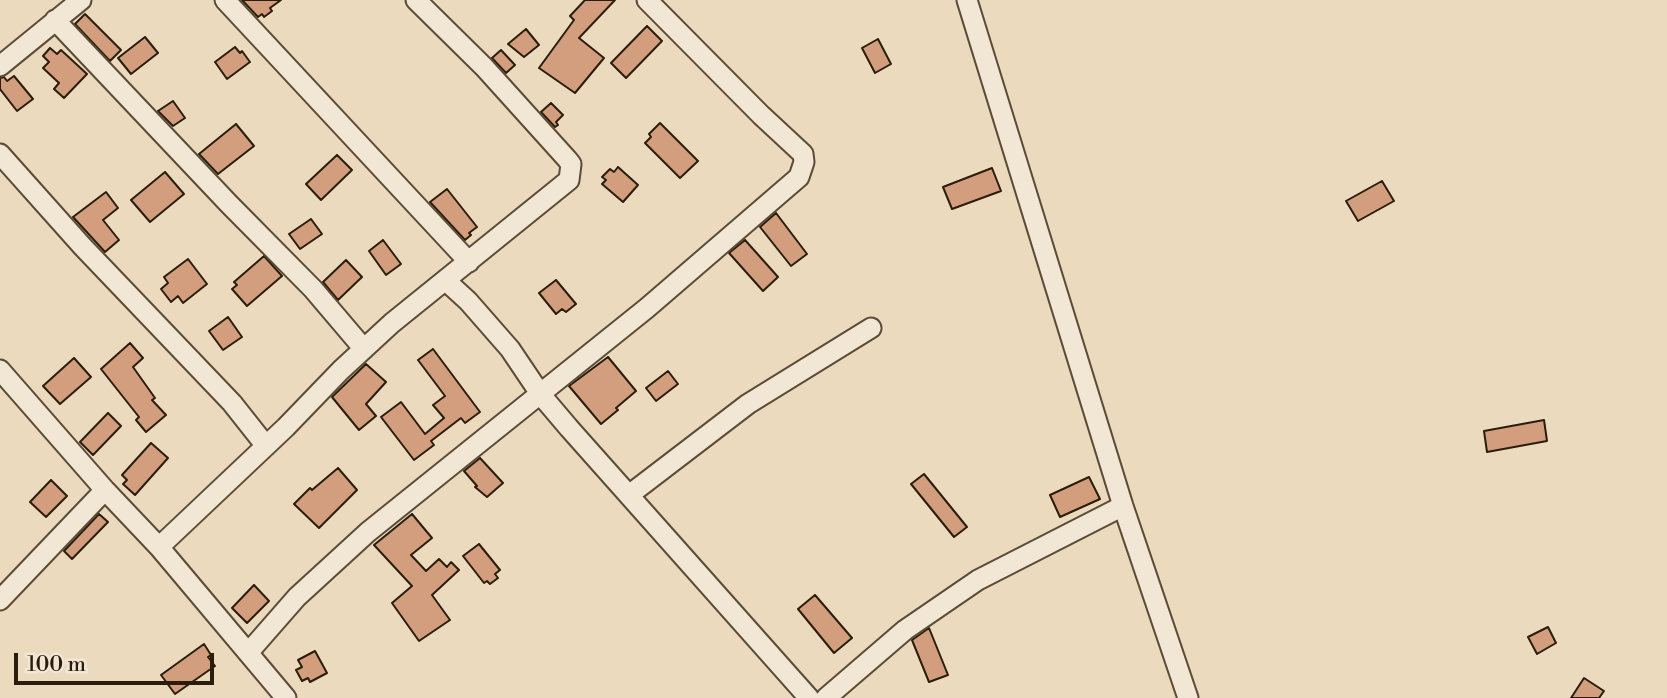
<!DOCTYPE html>
<html>
<head>
<meta charset="utf-8">
<style>
	body { margin:0 }
	#map { position:relative; width:1667px; height:698px; overflow:hidden; background:#ebdabe; font-family:"Libre Bodoni",serif }
	canvas { display:block }
	.scale { position:absolute; left:14px; top:653px; width:200px; height:32px; box-sizing:border-box; border:4px solid #2b1d0b; border-top:0; padding-left:9px; font-size:21px; line-height:24px; white-space:nowrap; color:#2b1d0b; -webkit-text-stroke:5px #f2e7d5; paint-order:stroke }
</style>
</head>
<body>
<div id="map">
<canvas width="1667" height="698"></canvas>
<div class="scale">100 m</div>
</div>
<script>
const c = document.querySelector('canvas').getContext('2d');
c.lineJoin = 'round';
function fillPath(path, color) { c.fillStyle = color; c.fill(path, 'evenodd'); }
const shape = rows => new Path2D(rows.map(r => 'M' + r).join(''));
function trace(path, color, width, dash) { c.strokeStyle = color; c.lineWidth = width; c.lineCap = dash ? 'butt' : 'round'; c.setLineDash(dash || []); c.stroke(path); }
const building = shape([
	[242,0,281,0,270,8,272,11,264,17,262,14,258,17,242,0],
	[585,0,615,0,579,38,604,58,575,93,539,68,574,20,570,16,585,0],
	[85,14,121,50,110,61,75,24,85,14],
	[647,26,662,41,626,78,611,63,647,26],
	[526,29,539,45,524,57,508,44,526,29],
	[145,37,158,53,131,74,118,58,145,37],
	[878,39,891,64,875,73,862,48,878,39],
	[235,47,240,53,242,51,250,62,227,79,215,62,235,47],
	[50,48,57,54,61,50,87,74,64,98,54,89,59,83,43,68,49,62,43,56,50,48],
	[501,50,515,65,506,73,492,58,501,50],
	[14,76,33,99,17,111,0,89,0,78,4,77,7,81,14,76],
	[173,101,185,118,173,126,158,111,173,101],
	[551,103,563,115,556,122,558,125,555,127,541,112,551,103],
	[660,123,698,161,680,178,645,143,651,137,649,134,660,123],
	[236,124,254,146,218,174,199,154,236,124],
	[337,155,352,170,321,200,306,184,337,155],
	[618,167,638,185,623,202,602,184,606,180,602,177,610,169,614,172,618,167],
	[992,168,1001,191,952,209,943,187,992,168],
	[165,172,184,194,150,222,131,200,165,172],
	[1382,181,1394,201,1358,221,1346,201,1382,181],
	[447,189,477,227,469,233,471,235,465,240,430,202,447,189],
	[106,192,118,208,103,220,119,240,105,252,73,217,106,192],
	[776,213,807,254,791,266,760,227,776,213],
	[311,219,322,234,300,249,289,234,311,219],
	[383,240,401,264,386,275,369,251,383,240],
	[745,240,778,277,763,291,729,253,745,240],
	[264,256,282,276,247,306,232,289,237,285,234,282,264,256],
	[188,259,207,284,183,303,178,296,171,302,161,289,168,283,164,277,188,259],
	[346,260,362,277,338,300,323,282,346,260],
	[556,280,576,304,566,312,562,309,556,314,539,293,556,280],
	[228,317,242,337,223,350,209,331,228,317],
	[130,343,143,358,133,367,155,398,152,400,166,415,146,432,136,420,139,417,101,369,130,343],
	[433,349,480,412,465,423,461,418,431,441,434,445,414,460,381,417,401,402,425,434,444,418,433,405,445,396,418,360,433,349],
	[608,357,636,391,616,408,618,410,601,424,569,386,608,357],
	[74,358,91,377,60,404,43,386,74,358],
	[366,364,386,382,366,404,376,416,359,430,332,397,366,364],
	[668,371,678,384,656,401,646,388,668,371],
	[108,413,121,426,93,455,80,442,108,413],
	[1544,420,1547,441,1487,452,1484,431,1544,420],
	[151,443,168,458,135,495,123,484,127,480,122,475,151,443],
	[480,458,503,483,487,497,475,487,477,486,464,471,480,458],
	[338,468,357,490,319,528,294,504,310,488,312,490,338,468],
	[924,474,967,527,954,537,911,484,924,474],
	[1089,477,1100,499,1060,517,1050,495,1089,477],
	[51,480,67,496,46,517,30,502,51,480],
	[99,514,108,522,72,559,64,551,99,514],
	[412,514,432,538,411,555,426,571,439,559,447,567,451,562,459,570,432,595,450,620,419,641,392,603,412,586,374,545,412,514],
	[479,544,500,570,495,574,498,578,490,584,487,581,484,583,463,556,479,544],
	[254,585,269,601,247,623,232,608,254,585],
	[815,595,852,638,834,653,798,609,815,595],
	[1548,627,1556,643,1537,654,1528,637,1548,627],
	[929,628,948,675,929,682,912,640,929,628],
	[204,644,211,655,208,657,215,666,175,694,161,675,204,644],
	[315,651,327,673,310,682,308,678,302,681,296,670,302,667,298,660,315,651],
	[1584,678,1604,691,1599,698,1571,698,1584,678]
]);
const minor = shape([
	[225,0,469,262],
	[967,0,1123,506,1188,698],
	[55,20,229,204,313,289,364,349],
	[0,66,81,0],
	[0,154,83,247,232,403,266,446],
	[445,280,468,301,510,349,541,395,569,428,809,698],
	[0,370,105,490,159,547,286,698],
	[629,495,748,404,871,328],
	[159,547,286,427,341,370,392,323,569,180,571,164,567,159,484,67,416,0],
	[0,600,105,490],
	[248,653,297,597,368,532,647,308,799,177,804,162,803,154,761,115,647,0],
	[826,698,905,630,978,580,1123,506]
]);
fillPath(building, '#d29e7e');
trace(building, '#2b1d0b', 2);
trace(minor, '#5b4c38', 23);
trace(minor, '#f2e7d5', 19);
</script>
</body>
</html>
